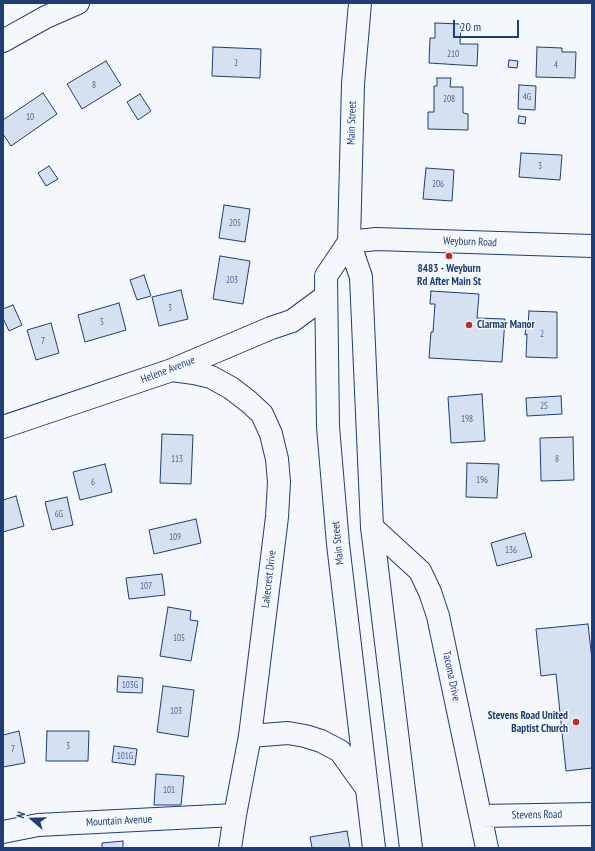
<!DOCTYPE html>
<html>
<head>
<meta charset="utf-8">
<style>
	body { margin:0 }
	#map { position:relative; width:595px; height:851px; overflow:hidden; background:#f4f7fb; font-family:"PT Sans Narrow",sans-serif }
	canvas { display:block }
	.frame { position:absolute; inset:0; border:4px solid #1d3f73; pointer-events:none }
	.north { position:absolute; left:12px; top:799px; width:40px; height:40px; -webkit-text-stroke:3px #f4f7fb; paint-order:stroke; rotate:290deg; font-size:11px; font-weight:700; line-height:16px; text-align:center; color:#1d3f73 }
	.north::after { content:''; display:block; margin:auto; width:14px; height:18px; background:#1d3f73; clip-path:polygon(50% 0,100% 100%,50% 72%,0 100%) }
	.scale { position:absolute; left:453px; top:20px; width:66px; height:18px; box-sizing:border-box; border:2px solid #1d3f73; border-top:0; padding-left:5px; font-size:12px; line-height:14px; white-space:nowrap; color:#1d3f73; -webkit-text-stroke:3px #f4f7fb; paint-order:stroke }
</style>
</head>
<body>
<div id="map">
<canvas width="595" height="851"></canvas>
<div class="frame"></div>
<div class="north">N</div>
<div class="scale">20 m</div>
</div>
<script>
const c = document.querySelector('canvas').getContext('2d');
c.lineJoin = 'round';
function fillPath(path, color) { c.fillStyle = color; c.fill(path, 'evenodd'); }
const shape = rows => new Path2D(rows.map(r => 'M' + r).join(''));
function trace(path, color, width, dash) { c.strokeStyle = color; c.lineWidth = width; c.lineCap = dash ? 'butt' : 'round'; c.setLineDash(dash || []); c.stroke(path); }
function drawText(font, color, halo, rows, align = 'center') {
  c.font = font + ' "PT Sans Narrow",sans-serif'; c.lineWidth = 3; c.setLineDash([]); c.textBaseline = 'middle'; c.strokeStyle = halo; c.fillStyle = color; for (const [text, x, y, turn = 0] of rows) {
    c.save(); c.translate(x, y); c.rotate((+turn || 0) * Math.PI / 180); c.textAlign = isNaN(turn) ? turn : align; if (halo) c.strokeText(text, 0, 0); c.fillText(text, 0, 0); c.restore();
  }
}
const building = shape([
	[435,23,461,24,460,44,478,44,477,66,429,63,430,38,435,38,435,23],
	[213,47,261,49,260,78,212,76,213,47],
	[537,47,562,48,562,52,576,52,575,78,536,77,537,47],
	[509,60,518,61,517,68,508,67,509,60],
	[106,61,121,85,82,109,67,84,106,61],
	[437,78,451,78,450,87,463,87,463,113,468,114,468,130,428,129,428,112,434,112,434,86,437,86,437,78],
	[519,85,536,86,535,110,518,109,519,85],
	[43,93,57,114,11,146,3,134,3,120,43,93],
	[140,94,151,111,138,120,127,102,140,94],
	[519,116,526,117,525,124,518,123,519,116],
	[521,153,562,155,560,180,519,177,521,153],
	[49,166,58,179,46,186,38,173,49,166],
	[426,168,454,170,452,201,423,199,426,168],
	[224,205,250,209,245,242,219,238,224,205],
	[220,256,250,261,243,304,213,299,220,256],
	[144,275,151,296,137,300,130,280,144,275],
	[181,290,188,319,159,326,152,297,181,290],
	[431,291,479,294,477,318,505,319,502,362,429,358,431,332,433,332,435,304,430,304,431,291],
	[119,303,126,330,85,342,78,315,119,303],
	[13,305,22,325,9,331,3,318,3,309,13,305],
	[529,311,557,312,557,358,526,357,527,334,525,335,526,326,528,326,529,311],
	[51,323,59,353,36,360,27,330,51,323],
	[482,394,485,441,451,443,448,397,482,394],
	[561,396,562,414,527,416,526,398,561,396],
	[162,434,193,435,191,484,160,483,162,434],
	[573,437,574,480,541,481,540,438,573,437],
	[467,463,499,464,497,498,466,497,467,463],
	[105,464,112,492,80,500,73,472,105,464],
	[16,496,24,526,3,532,3,500,16,496],
	[67,497,73,525,52,530,45,502,67,497],
	[196,519,201,543,154,554,149,530,196,519],
	[525,533,532,557,497,566,491,543,525,533],
	[162,574,165,595,129,599,126,578,162,574],
	[168,607,191,611,190,620,198,621,191,661,160,656,168,607],
	[588,624,592,660,592,768,566,771,556,674,541,676,536,629,588,624],
	[118,676,143,678,142,693,117,692,118,676],
	[163,686,194,690,188,737,157,732,163,686],
	[19,731,25,763,3,767,3,735,19,731],
	[47,731,89,731,88,761,46,761,47,731],
	[114,746,137,749,135,765,112,762,114,746],
	[156,774,184,776,181,805,154,805,156,774],
	[347,831,350,848,312,848,310,837,347,831],
	[123,841,123,848,102,848,102,843,123,841]
]);
const minor = shape([
	[3,41,46,17,78,3],
	[349,242,376,239,592,246],
	[172,370,194,373,211,377,231,388,249,402,262,414,271,434,277,459,279,482,277,517,250,736,235,815,230,848],
	[3,427,172,370,271,328,292,321,326,296],
	[372,527,420,571,430,592,438,616,487,848],
	[481,816,592,814],
	[3,832,38,825,235,815]
]);
const major = shape([
	[360,3,353,84,349,242,361,277,372,527,411,848],
	[349,242,326,276,328,427,338,544,374,848],
	[250,736,288,733,305,736,321,741,340,751,365,786]
]);
const markers = [
	[449,256,4,"#c62828"],
	[469,325,4,"#c62828"],
	[576,722,4,"#c62828"]
];
const numberNames = [
	["210",453,54],
	["2",236,63],
	["4",556,65],
	["8",94,85],
	["4G",527,97],
	["208",449,99],
	["10",30,117],
	["3",540,166],
	["206",438,184],
	["205",235,223],
	["203",232,280],
	["3",170,308],
	["5",102,322],
	["2",542,334],
	["7",43,341],
	["2S",544,406],
	["198",467,419],
	["113",177,459],
	["8",557,459],
	["196",482,480],
	["6",93,482],
	["6G",59,514],
	["109",175,537],
	["136",511,550],
	["107",146,586],
	["105",179,638],
	["103G",130,685],
	["103",176,711],
	["3",68,746],
	["7",13,749],
	["101G",125,756],
	["101",169,790]
];
const streetNames = [
	["Main Street",352,123,-88],
	["Weyburn Road",470,242,2],
	["Helene Avenue",168,370,-21],
	["Main Street",338,543,-96],
	["Lakecrest Drive",269,579,-83],
	["Tacoma Drive",451,676,78],
	["Stevens Road",537,815,-1],
	["Mountain Avenue",119,821,-3]
];
const poiNames = [
	["8483 - Weyburn",449,269],
	["Rd After Main St",449,282],
	["Clarmar Manor",477,325,"left"],
	["Stevens Road United",568,716,"right"],
	["Baptist Church",568,729,"right"]
];
fillPath(building, '#d5e0f0');
trace(building, '#1d3f73', 1);
trace(minor, '#1d3f73', 24);
trace(major, '#1d3f73', 24);
trace(minor, '#f4f7fb', 22);
trace(major, '#f4f7fb', 22);
for (const [x, y, r, color] of markers) { const dot = new Path2D(); dot.arc(x, y, r, 0, 2 * Math.PI); c.fillStyle = color; c.fill(dot); trace(dot, '#f4f7fb', 1.5); }
drawText('9px', '#4b6792', null, numberNames);
drawText('11px', '#1d3f73', '#f4f7fb', streetNames);
drawText('bold 11px', '#1d3f73', '#f4f7fb', poiNames);
</script>
</body>
</html>
